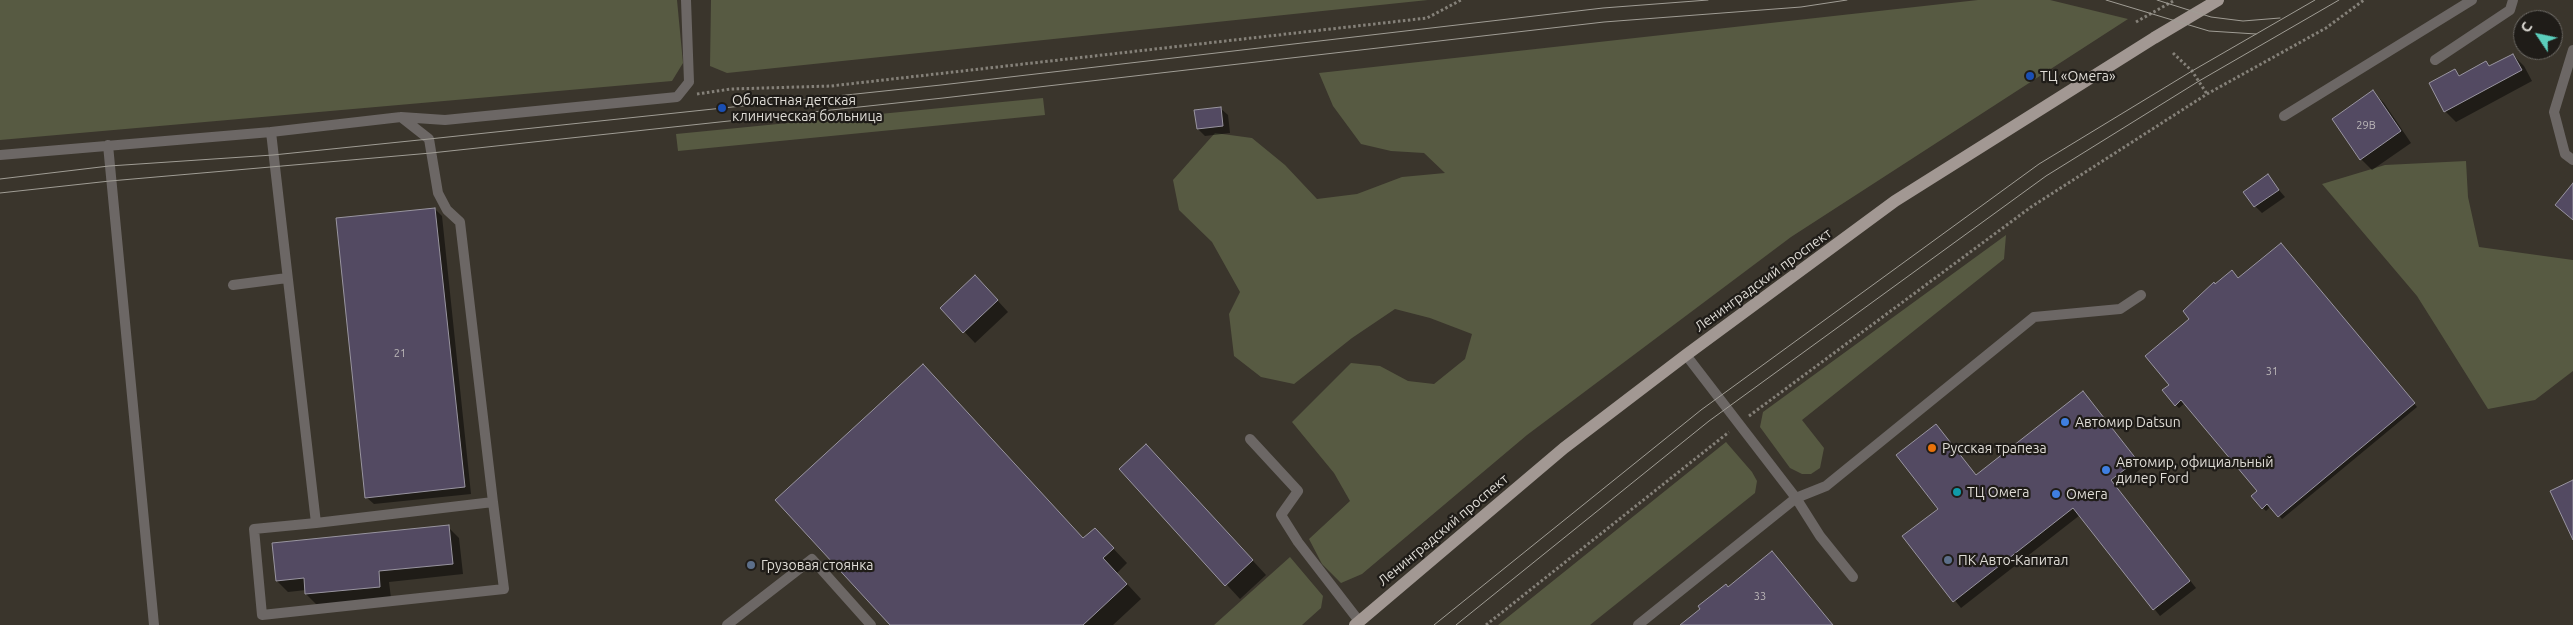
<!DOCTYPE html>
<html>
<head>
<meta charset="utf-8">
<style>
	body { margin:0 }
	#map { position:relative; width:2573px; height:625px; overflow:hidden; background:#3a352c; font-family:Ubuntu,sans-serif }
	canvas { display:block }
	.north { position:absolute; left:2513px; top:10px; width:50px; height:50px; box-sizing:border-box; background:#1f1c18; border:1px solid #6c6964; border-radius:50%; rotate:304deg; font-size:14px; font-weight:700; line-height:20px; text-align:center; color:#dfdcd6 }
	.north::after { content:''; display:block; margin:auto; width:18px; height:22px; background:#5bcebc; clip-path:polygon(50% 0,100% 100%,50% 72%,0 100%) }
</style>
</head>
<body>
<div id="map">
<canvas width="2573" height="625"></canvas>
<div class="north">С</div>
</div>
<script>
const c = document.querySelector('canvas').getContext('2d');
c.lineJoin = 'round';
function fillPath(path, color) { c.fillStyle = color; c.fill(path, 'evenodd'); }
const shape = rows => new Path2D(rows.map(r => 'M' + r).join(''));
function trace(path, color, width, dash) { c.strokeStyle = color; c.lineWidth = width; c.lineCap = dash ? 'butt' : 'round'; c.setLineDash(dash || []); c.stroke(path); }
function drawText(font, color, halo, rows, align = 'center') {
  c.font = font + ' Ubuntu,sans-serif'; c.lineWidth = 4.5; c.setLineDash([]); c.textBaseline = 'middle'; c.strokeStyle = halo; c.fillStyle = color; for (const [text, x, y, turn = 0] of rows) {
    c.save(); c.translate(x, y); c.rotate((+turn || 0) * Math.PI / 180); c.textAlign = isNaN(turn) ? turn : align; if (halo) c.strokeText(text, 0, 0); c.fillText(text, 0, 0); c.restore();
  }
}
const green = shape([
	[0,0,677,0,683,63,672,81,0,140],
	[711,0,1428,0,727,73,710,66],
	[1978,0,2050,0,2128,19,1791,237,1527,435,1362,574,1341,583,1322,564,1309,539,1350,501,1334,473,1292,422,1351,363,1380,366,1408,381,1434,384,1465,359,1472,334,1430,318,1395,309,1352,338,1294,384,1261,377,1234,356,1229,314,1240,292,1212,242,1179,210,1173,180,1215,133,1252,138,1285,165,1317,199,1357,194,1402,177,1445,173,1424,153,1391,151,1361,144,1333,106,1319,73],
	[1043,98,1045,115,678,151,676,134],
	[2466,161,2468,197,2479,247,2573,260,2573,371,2535,400,2488,409,2417,296,2322,184,2385,165],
	[2006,235,2004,259,1802,420,1824,448,1820,468,1811,474,1802,474,1790,468,1760,427,1763,412],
	[1726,442,1752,472,1757,481,1755,493,1590,625,1498,625],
	[1290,557,1323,596,1321,608,1302,625,1214,625]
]);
const shadow = shape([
	[2513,55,2524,66,2532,81,2456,122,2445,111,2455,71,2461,76,2486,63,2491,67],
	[2373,92,2384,103,2411,143,2372,170,2361,159],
	[1220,108,1228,115,1230,133,1205,136,1198,129],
	[2267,176,2285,197,2262,213,2255,206],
	[435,209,442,216,471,494,374,504,366,497],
	[2284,247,2417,407,2282,519,2271,506,2266,511,2263,508,2258,491,2185,403,2179,408,2176,405,2170,385,2191,319,2215,285,2239,279],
	[986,288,1008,312,975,343,942,308],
	[2090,400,2143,467,2117,488,2196,588,2160,616,2080,515,1961,608,1904,537,1977,476],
	[1160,460,1266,575,1240,599,1120,469],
	[448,527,459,538,463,574,389,582,391,598,317,605,306,594,306,590,288,592,277,581],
	[1109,544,1127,563,1117,573,1141,599,1113,625,891,625]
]);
const building = shape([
	[2513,54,2522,70,2444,112,2429,83,2455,69,2459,76,2486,61,2489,66,2513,54],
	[2373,90,2401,131,2360,160,2332,119,2373,90],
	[1221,107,1223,126,1197,129,1194,110,1221,107],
	[2268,174,2279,190,2254,207,2243,192,2268,174],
	[2573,183,2573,220,2555,205,2573,183],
	[435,208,465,487,365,498,336,218,435,208],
	[2281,243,2415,403,2278,517,2267,504,2262,509,2251,496,2257,491,2181,400,2175,406,2162,390,2169,385,2145,356,2189,319,2183,311,2214,282,2215,284,2232,270,2238,278,2281,243],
	[975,275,998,300,963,333,940,308,975,275],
	[923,364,1083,538,1095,528,1114,548,1103,558,1127,584,1083,625,890,625,775,500,923,364],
	[2083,391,2137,460,2111,480,2190,581,2153,610,2073,508,1953,602,1902,536,1938,509,1896,455,1936,424,1976,475,2083,391],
	[1146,444,1253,560,1225,586,1119,469,1146,444],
	[2573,480,2573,540,2550,491,2573,480],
	[449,525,453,564,379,571,380,587,305,594,304,578,276,581,272,543,449,525],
	[1772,551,1833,625,1680,625,1700,609,1698,606,1726,584,1728,587,1772,551]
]);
const path = shape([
	[2136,22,2175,0],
	[2173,53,2192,71,2207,94],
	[697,94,731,89,831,86,1427,18,1461,0],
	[1749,416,2031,207,2207,94,2326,28,2364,0],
	[1486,625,1729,432]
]);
const lane = shape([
	[2573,50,2554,112,2565,154,2573,160],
	[2435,60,2510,10,2513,0],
	[2284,116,2472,0],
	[271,132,316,523,493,502,460,222,447,210,438,193,429,139,401,117],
	[108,145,154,625],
	[0,155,271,132,401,117,445,120,677,97,689,82,686,0],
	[233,285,287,278],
	[1250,439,1298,491,1281,515,1298,542,1359,621],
	[316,523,254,529,262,615,504,589,493,502],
	[1853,577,1820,536,1796,498,1826,486,2034,317,2120,309,2141,295],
	[727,625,812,559,871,625],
	[1638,625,1796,498,1686,355]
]);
const primary = shape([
	[1355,625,1564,448,1686,355,1895,201,2154,38,2218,0]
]);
const tram = shape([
	[2106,0,2209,31,2256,34],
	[2157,0,2211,17,2243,21,2280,18],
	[0,179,109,166,273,155,429,139,941,85,1603,8,1708,0],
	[0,193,110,181,431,153,943,98,1604,22,1801,7,1847,0],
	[1434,625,1701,410,2039,164,2192,71,2315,0],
	[1456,625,1709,421,2046,176,2199,81,2339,0]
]);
const markers = [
	[2030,76,5,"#1a4fb4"],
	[722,108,5,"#1a4fb4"],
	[2065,422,5,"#3f7fe0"],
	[1932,448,5,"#e8710a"],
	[2106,470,5,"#3f7fe0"],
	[1957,492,5,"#0f9aa8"],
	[2056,494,5,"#3f7fe0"],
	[1948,560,5,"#5c6f8a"],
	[751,565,5,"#5c6f8a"]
];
const numberNames = [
	["29В",2366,125],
	["21",400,353],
	["31",2272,371],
	["33",1760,596]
];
const poiNames = [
	["ТЦ «Омега»",2040,76],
	["Областная детская",732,100],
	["клиническая больница",732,116],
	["Автомир Datsun",2075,422],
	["Русская трапеза",1942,448],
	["Автомир, официальный",2116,462],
	["дилер Ford",2116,478],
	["ТЦ Омега",1967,492],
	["Омега",2066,494],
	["ПК Авто-Капитал",1958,560],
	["Грузовая стоянка",761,565]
];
const streetNames = [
	["Ленинградский проспект",1763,280,-36],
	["Ленинградский проспект",1443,530,-40]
];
fillPath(green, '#575a42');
fillPath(shadow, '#0007');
fillPath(building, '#534a62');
trace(building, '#9995a0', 1);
trace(path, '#858179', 3, [2.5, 2.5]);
trace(lane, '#6c6765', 10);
trace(primary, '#a29893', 12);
trace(tram, '#a09d95', 1);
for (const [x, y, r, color] of markers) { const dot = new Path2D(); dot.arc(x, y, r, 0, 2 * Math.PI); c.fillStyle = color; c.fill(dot); trace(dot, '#1f1c18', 2); }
drawText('11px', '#bcb8b9', null, numberNames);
drawText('14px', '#dfdcd6', '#1f1c18', poiNames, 'left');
drawText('14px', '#dfdcd6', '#1f1c18', streetNames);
</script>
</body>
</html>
